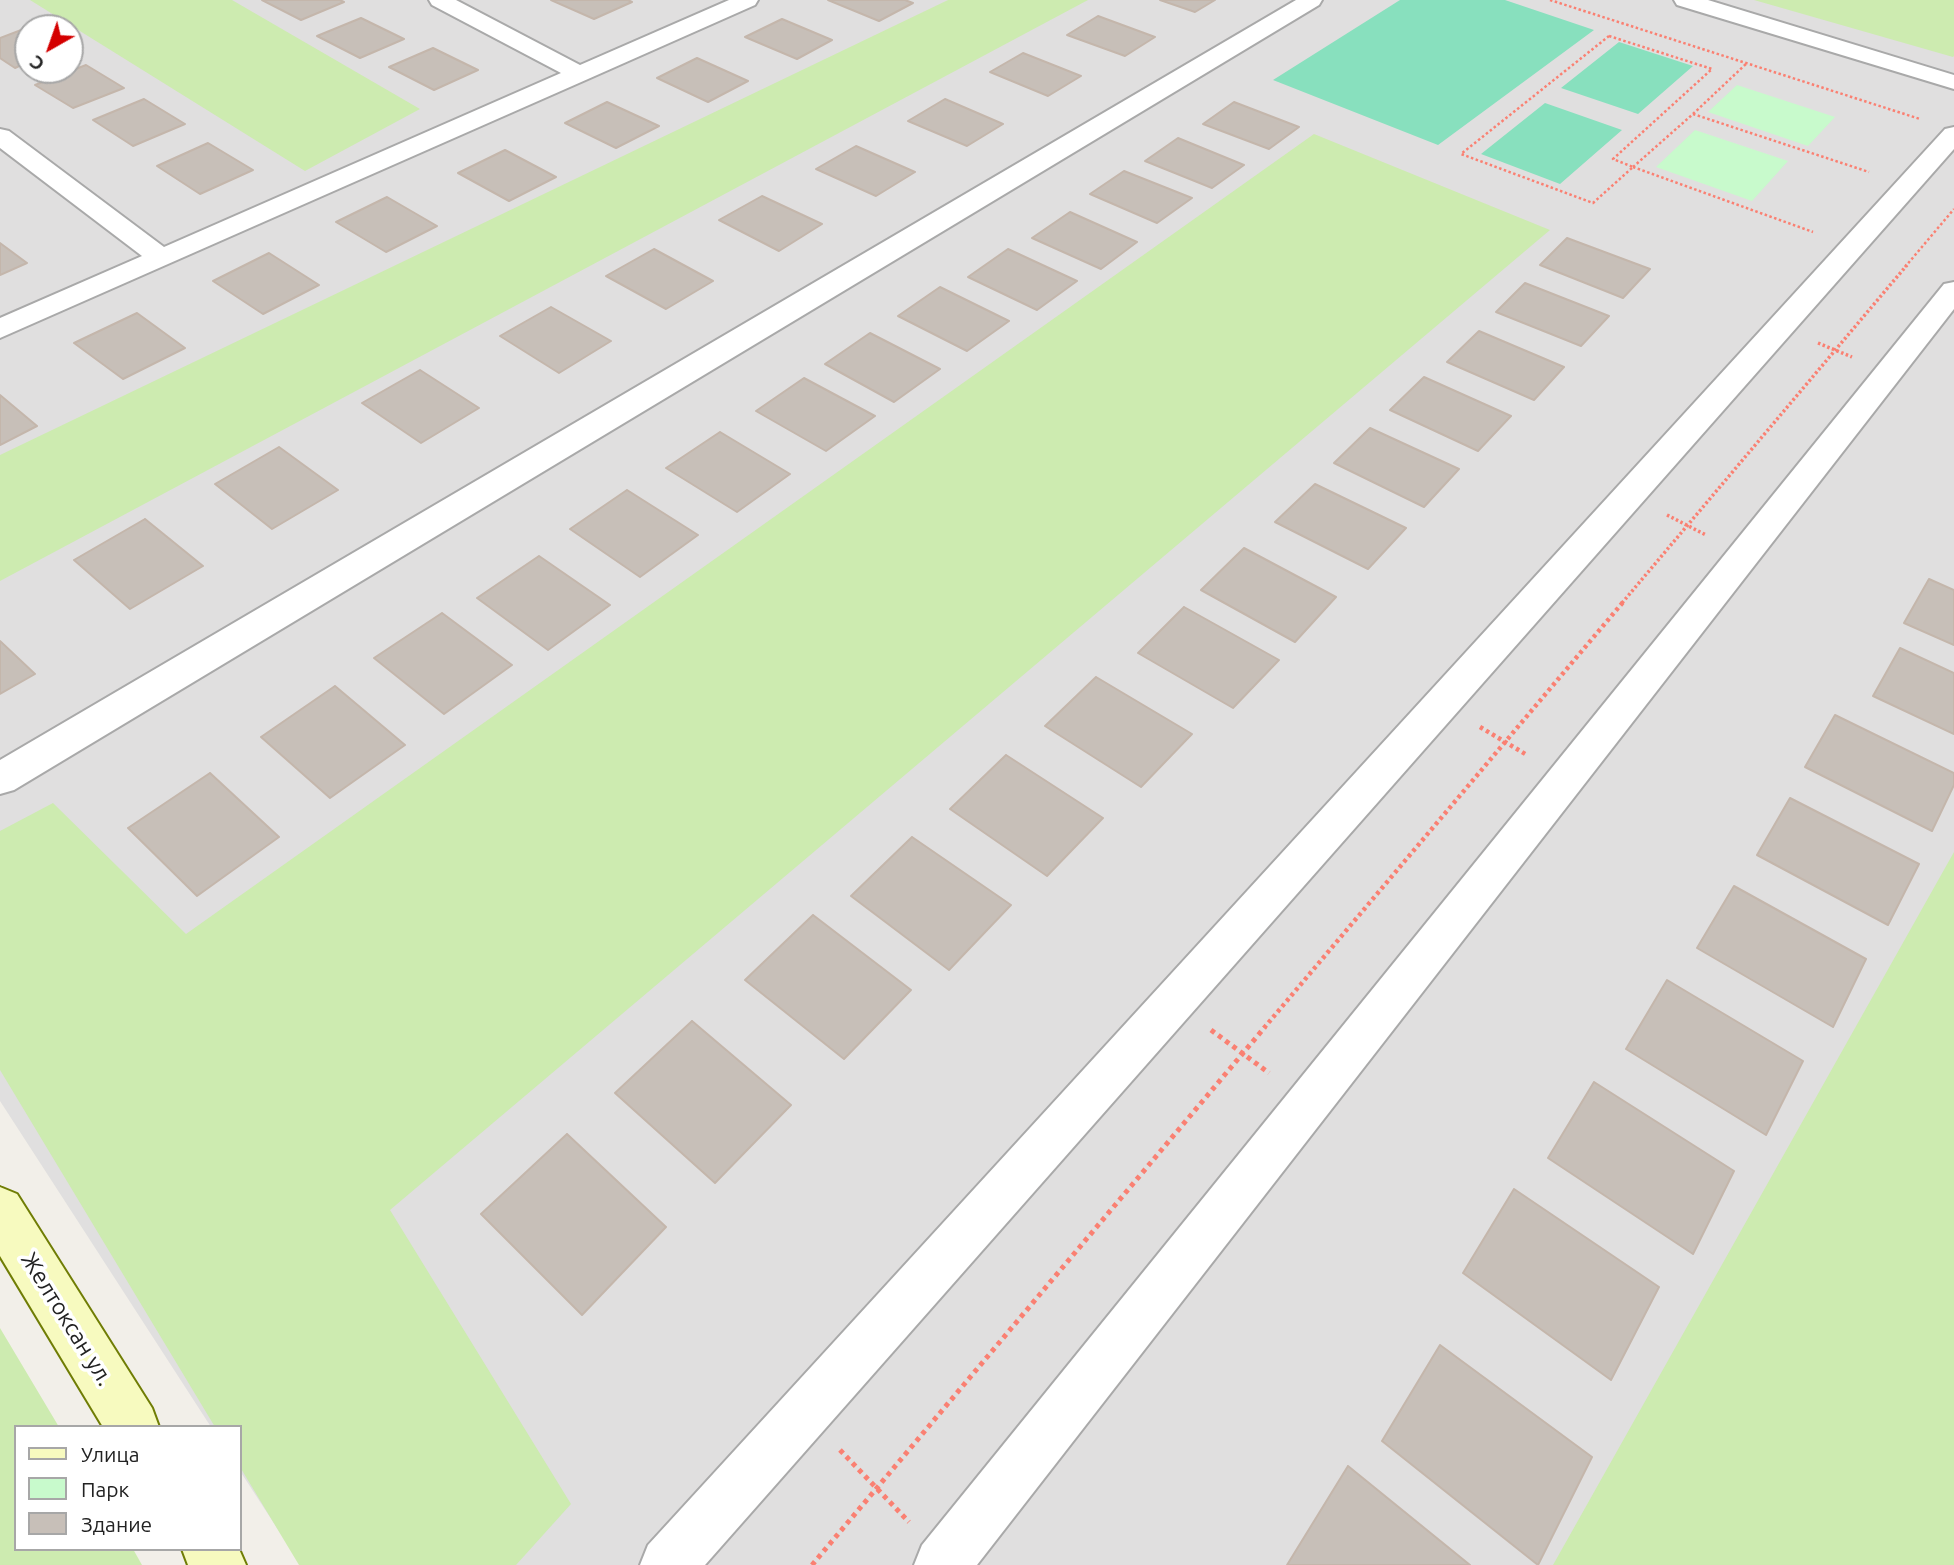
<!DOCTYPE html>
<html>
<head>
<meta charset="utf-8">
<style>
	body { margin:0 }
	#map { position:relative; width:1954px; height:1565px; overflow:hidden; background:#f2efe9; font-family:Ubuntu,sans-serif }
	canvas { display:block }
	.legend { position:absolute; left:14px; top:1425px; width:228px; height:126px; box-sizing:border-box; background:#fff; border:2px solid #a7a7a7; margin:0; padding:9px 12px; list-style:none; font-size:21px; color:#222 }
	.legend li { display:flex; align-items:center; gap:14px; height:35px }
	.legend b { width:35px; border:2px solid #a7a7a7 }
	.north { position:absolute; left:14px; top:14px; width:70px; height:70px; box-sizing:border-box; background:#fff; border:2px solid #a7a7a7; border-radius:50%; rotate:220deg; font-size:19px; font-weight:700; line-height:28px; text-align:center; color:#222 }
	.north::after { content:''; display:block; margin:auto; width:24px; height:32px; background:#d40000; clip-path:polygon(50% 0,100% 100%,50% 72%,0 100%) }
</style>
</head>
<body>
<div id="map">
<canvas width="1954" height="1565"></canvas>
<ul class="legend">
<li><b style="height:9px;background:#f7fabf"></b>Улица</li>
<li><b style="height:19px;background:#c8facc"></b>Парк</li>
<li><b style="height:19px;background:#c7bfb8"></b>Здание</li>
</ul>
<div class="north">С</div>
</div>
<script>
const c = document.querySelector('canvas').getContext('2d');
c.lineJoin = 'round';
function fillPath(path, color) { c.fillStyle = color; c.fill(path, 'evenodd'); }
const shape = rows => new Path2D(rows.map(r => 'M' + r).join(''));
function trace(path, color, width, dash) { c.strokeStyle = color; c.lineWidth = width; c.lineCap = dash ? 'butt' : 'round'; c.setLineDash(dash || []); c.stroke(path); }
function drawText(font, color, halo, rows, align = 'center') {
  c.font = font + ' Ubuntu,sans-serif'; c.lineWidth = 7; c.setLineDash([]); c.textBaseline = 'middle'; c.strokeStyle = halo; c.fillStyle = color; for (const [text, x, y, turn = 0] of rows) {
    c.save(); c.translate(x, y); c.rotate((+turn || 0) * Math.PI / 180); c.textAlign = isNaN(turn) ? turn : align; if (halo) c.strokeText(text, 0, 0); c.fillText(text, 0, 0); c.restore();
  }
}
const residential = shape([
	[0,0,1954,0,1954,1565,301,1565,240,1471,240,1427,211,1427,0,1101],
	[28,28,70,28,70,70,28,70]
]);
const grass = shape([
	[30,0,232,0,420,109,305,171],
	[948,0,1088,0,0,581,0,455],
	[1754,0,1954,0,1954,56,1953,57],
	[1314,134,1550,230,390,1210,571,1504,516,1565,299,1565,240,1467,240,1427,215,1427,0,1070,0,831,53,803,186,934],
	[1954,852,1954,1565,1553,1565],
	[0,1328,59,1427,16,1427,16,1549,133,1549,142,1565,0,1565]
]);
const park = shape([
	[1737,85,1835,117,1808,146,1708,112],
	[1695,130,1788,161,1752,201,1656,167]
]);
const pitch = shape([
	[1400,0,1505,0,1594,30,1438,145,1273,80],
	[1619,42,1693,66,1638,114,1561,88],
	[1545,103,1622,130,1560,184,1481,154]
]);
const building = shape([
	[262,0,340,0,344,2,301,20,262,0],
	[551,0,628,0,632,2,594,19,551,0],
	[828,0,905,0,913,3,879,21,828,0],
	[1160,0,1215,0,1195,12,1160,0],
	[1098,16,1155,37,1125,56,1067,35,1098,16],
	[361,18,404,39,360,58,317,36,361,18],
	[782,19,832,40,797,59,745,37,782,19],
	[29,27,28,62,15,68,0,58,0,38,29,27],
	[433,48,478,70,434,90,389,67,433,48],
	[1023,53,1081,76,1048,96,990,72,1023,53],
	[697,58,748,81,708,102,657,78,697,58],
	[86,65,124,88,73,108,35,85,86,65],
	[144,99,185,124,133,146,93,120,144,99],
	[945,99,1003,124,967,146,908,121,945,99],
	[607,102,659,126,616,148,565,123,607,102],
	[1234,102,1299,127,1269,149,1203,124,1234,102],
	[1178,138,1244,165,1212,188,1145,161,1178,138],
	[208,143,253,170,200,194,157,166,208,143],
	[856,146,915,172,876,196,816,169,856,146],
	[505,150,556,177,509,201,458,173,505,150],
	[1124,171,1192,198,1157,223,1090,194,1124,171],
	[762,196,822,224,779,251,719,220,762,196],
	[387,197,437,226,386,252,336,222,387,197],
	[1070,212,1137,242,1101,269,1032,238,1070,212],
	[1567,238,1650,269,1623,298,1540,265,1567,238],
	[0,243,27,263,0,275,0,243],
	[654,249,713,281,666,309,606,276,654,249],
	[1008,249,1077,281,1037,310,968,277,1008,249],
	[269,253,319,285,263,314,213,281,269,253],
	[1525,283,1609,316,1581,346,1496,312,1525,283],
	[940,287,1009,321,967,351,898,316,940,287],
	[551,307,611,341,559,373,500,336,551,307],
	[137,313,185,348,123,379,74,343,137,313],
	[1479,331,1564,367,1534,400,1447,362,1479,331],
	[870,333,940,369,894,402,825,364,870,333],
	[420,370,479,408,421,443,362,403,420,370],
	[1424,377,1511,416,1478,451,1390,410,1424,377],
	[804,378,875,416,826,451,756,411,804,378],
	[0,395,37,426,0,445,0,395],
	[1370,428,1459,469,1424,507,1334,463,1370,428],
	[720,432,790,474,737,512,666,468,720,432],
	[279,447,338,490,272,529,215,484,279,447],
	[1315,484,1406,528,1368,569,1275,522,1315,484],
	[627,490,698,535,640,577,570,529,627,490],
	[145,519,203,566,130,609,74,560,145,519],
	[1244,548,1336,597,1295,642,1201,590,1244,548],
	[539,556,610,605,548,650,477,598,539,556],
	[1929,579,1954,590,1954,645,1904,623,1929,579],
	[1184,607,1279,660,1233,708,1138,653,1184,607],
	[442,613,512,665,444,714,374,658,442,613],
	[0,641,35,674,0,694,0,641],
	[1900,648,1954,673,1954,734,1873,696,1900,648],
	[1096,677,1192,734,1141,787,1045,726,1096,677],
	[335,686,405,745,330,798,261,737,335,686],
	[1835,715,1954,773,1954,785,1932,831,1805,767,1835,715],
	[1006,755,1103,818,1047,876,950,809,1006,755],
	[210,773,279,837,197,896,128,828,210,773],
	[1790,798,1919,864,1888,925,1757,855,1790,798],
	[912,837,1011,905,949,970,851,896,912,837],
	[1734,886,1866,959,1833,1027,1697,948,1734,886],
	[813,915,911,990,844,1059,745,980,813,915],
	[1667,980,1803,1061,1766,1135,1626,1049,1667,980],
	[692,1021,791,1105,715,1183,615,1093,692,1021],
	[1594,1082,1734,1171,1693,1254,1548,1158,1594,1082],
	[567,1134,666,1227,582,1315,481,1214,567,1134],
	[1514,1189,1659,1287,1611,1380,1463,1273,1514,1189],
	[1440,1345,1592,1457,1538,1565,1382,1441,1440,1345],
	[1348,1466,1470,1565,1287,1565,1348,1466]
]);
const pathFar3 = shape([
	[1550,0,1920,119],
	[1609,36,1712,69,1613,159,1633,167,1593,203,1461,154,1609,36],
	[1693,114,1747,63],
	[1633,167,1813,232],
	[1633,167,1693,114,1869,172],
	[1905,267,1954,209]
]);
const pathFar2 = shape([
	[1818,343,1852,357],
	[1667,515,1706,535],
	[1622,603,1907,265]
]);
const pathFar1 = shape([
	[1480,727,1527,755],
	[1264,1028,1624,601]
]);
const path = shape([
	[1211,1030,1269,1073],
	[840,1450,909,1522],
	[812,1565,1265,1027]
]);
const street = shape([
	[429,0,456,0,580,65,729,0,758,0,755,5,588,79,0,338,0,318,142,256,0,148,0,129,9,131,164,247,561,73,432,5,429,0],
	[1296,0,1322,0,1319,5,14,790,0,794,0,760,1296,0],
	[1674,0,1708,0,1954,75,1954,89,1677,5,1674,0],
	[1954,127,1954,149,705,1565,640,1565,648,1545,1945,129,1954,127],
	[1954,282,1954,309,977,1565,914,1565,922,1545,1944,284,1954,282]
]);
const secondary = shape([
	[0,1187,17,1194,152,1408,159,1427,103,1427,0,1256,0,1187],
	[182,1549,239,1549,246,1565,188,1565,182,1549]
]);
const nearStreetnames = [
	["Желтоксан ул.",67,1319,58]
];
fillPath(residential, '#e0dfdf');
fillPath(grass, '#cdebb0');
fillPath(park, '#c8facc');
fillPath(pitch, '#88e0be');
fillPath(building, '#c7bfb8');
trace(building, '#c4b6ab', 2);
trace(street, '#a9a9a9', 4);
trace(secondary, '#707d05', 4);
trace(pathFar3, '#fa8072', 2.5, [2.5, 2.5]);
trace(pathFar2, '#fa8072', 3.5, [2.5, 2.5]);
trace(pathFar1, '#fa8072', 4.5, [3.5, 3.5]);
trace(path, '#fa8072', 5, [4.5, 4.5]);
fillPath(street, '#fff');
fillPath(secondary, '#f7fabf');
drawText('23px', '#222', '#fff', nearStreetnames);
</script>
</body>
</html>
